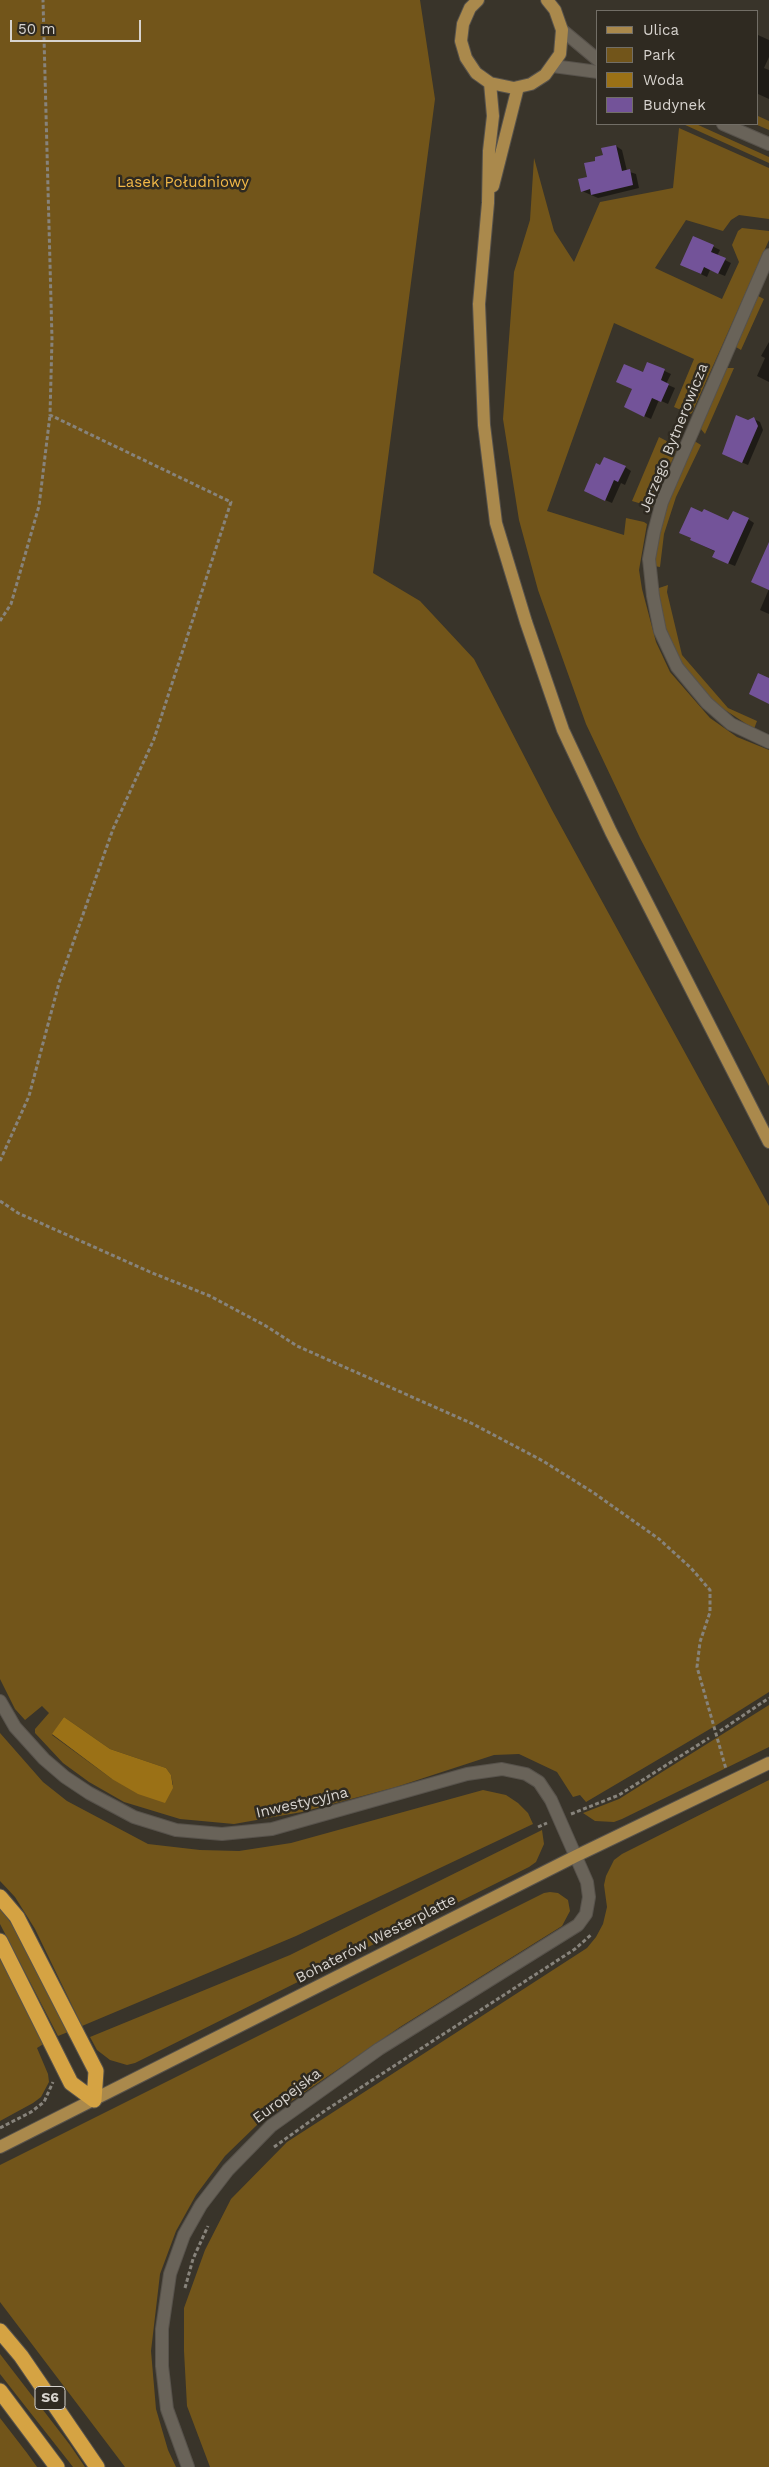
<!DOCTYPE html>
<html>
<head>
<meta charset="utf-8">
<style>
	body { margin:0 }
	#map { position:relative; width:769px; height:2467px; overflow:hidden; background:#39342a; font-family:"Work Sans",sans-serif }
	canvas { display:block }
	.legend { position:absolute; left:596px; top:10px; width:162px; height:115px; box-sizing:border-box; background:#2f2a21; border:1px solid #726e66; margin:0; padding:6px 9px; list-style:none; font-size:15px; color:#d7d3ce }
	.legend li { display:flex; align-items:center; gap:10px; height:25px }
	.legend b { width:25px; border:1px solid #726e66 }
	.scale { position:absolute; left:10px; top:20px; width:131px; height:22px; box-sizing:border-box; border:2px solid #d7d3ce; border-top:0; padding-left:6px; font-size:15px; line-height:18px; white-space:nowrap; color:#d7d3ce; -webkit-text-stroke:4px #2f2a21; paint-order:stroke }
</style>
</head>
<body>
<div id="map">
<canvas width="769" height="2467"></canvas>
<ul class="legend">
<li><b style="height:6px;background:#aa894c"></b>Ulica</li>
<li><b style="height:14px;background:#72551a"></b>Park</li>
<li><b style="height:14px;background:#9b7116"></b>Woda</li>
<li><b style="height:14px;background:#735399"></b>Budynek</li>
</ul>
<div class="scale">50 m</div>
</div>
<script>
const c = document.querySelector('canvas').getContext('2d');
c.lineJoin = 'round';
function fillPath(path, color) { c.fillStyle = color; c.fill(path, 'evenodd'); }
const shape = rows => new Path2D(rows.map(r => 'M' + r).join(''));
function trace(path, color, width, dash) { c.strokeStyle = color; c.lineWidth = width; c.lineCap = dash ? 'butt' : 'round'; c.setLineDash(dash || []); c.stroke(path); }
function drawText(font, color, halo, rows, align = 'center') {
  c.font = font + ' "Work Sans",sans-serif'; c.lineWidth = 5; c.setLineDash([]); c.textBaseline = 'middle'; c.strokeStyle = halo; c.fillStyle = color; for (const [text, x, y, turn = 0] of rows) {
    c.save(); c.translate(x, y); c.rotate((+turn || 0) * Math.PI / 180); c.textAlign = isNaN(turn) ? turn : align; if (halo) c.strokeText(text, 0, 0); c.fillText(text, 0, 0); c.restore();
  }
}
const green = shape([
	[0,0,420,0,435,99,373,573,420,601,474,659,552,810,769,1206,769,1692,715,1726,586,1802,580,1795,573,1797,557,1772,519,1754,494,1755,396,1787,302,1812,234,1824,180,1819,124,1802,89,1782,63,1763,35,1733,35,1729,49,1713,42,1706,25,1720,15,1709,0,1679],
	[64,1717,110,1749,166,1768,171,1775,173,1785,112,1779,52,1735],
	[758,116,769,121,769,130,755,124,758,124],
	[683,124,696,124,769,157,769,163],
	[679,128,769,168,769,219,739,215,731,220,723,231,686,220,655,268,722,299,739,262,732,245,738,231,742,228,769,231,769,240,692,413,690,414,674,407,694,359,614,323,547,511,624,535,626,518,644,522,647,524,639,570,642,589,656,642,670,672,710,718,737,737,769,750,769,1086,640,838,586,724,538,590,519,520,503,419,514,272,530,220,534,158,554,231,574,262,600,202,673,188],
	[758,296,764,299,741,350,736,347],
	[727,368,734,368,705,434,700,428],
	[659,437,678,447,652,507,632,501],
	[696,442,701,445,676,497,664,534,660,567,654,566,655,552,669,498,693,443],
	[668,585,667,592,682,655,728,708,757,721,754,729,719,706,700,688,684,667,673,647,662,618,658,591,659,588],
	[769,1705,769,1747,622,1819,614,1822,595,1821,583,1813,619,1799],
	[0,1733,43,1782,67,1801,148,1844,200,1850,239,1851,291,1843,483,1790,506,1795,518,1803,528,1813,533,1824,296,1936,82,2026,35,1929,15,1897,0,1881],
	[769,1780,769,2467,210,2467,187,2406,184,2351,184,2308,205,2250,231,2199,287,2142,587,1948,596,1937,603,1924,607,1907,604,1885,606,1876,614,1860,622,1854],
	[542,1830,544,1844,536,1862,529,1867,135,2063,127,2065,110,2060,97,2050,90,2037,290,1955],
	[550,1892,558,1893,568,1900,570,1911,562,1926,400,2027,258,2124,225,2156,196,2195,176,2231,160,2274,151,2351,156,2409,168,2450,176,2467,125,2467,0,2302,0,2165,544,1893],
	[0,1908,16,1930,68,2032,58,2036,0,1924],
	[0,1959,45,2043,37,2048,48,2074,49,2082,41,2097,33,2103,0,2121],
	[0,2354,70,2445,85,2467,73,2467,0,2374],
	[0,2418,27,2453,37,2467,0,2467]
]);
const water = shape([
	[64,1717,110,1749,166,1768,171,1775,173,1788,165,1803,138,1794,112,1779,52,1734]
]);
const shadow = shape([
	[758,35,769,40,769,57,764,68,769,70,769,99,758,94],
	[616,146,622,150,627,171,636,174,639,188,598,198,582,191,597,162],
	[694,237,720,250,717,256,731,263,725,276,710,270,707,277,688,268],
	[769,342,769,382,757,376,765,358,761,356],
	[648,363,671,374,666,384,675,388,668,404,659,400,651,419,631,410],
	[754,419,760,422,763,430,748,465,729,457,748,421],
	[625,467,631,471,625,485,621,483,612,503,591,494],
	[748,519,754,523,735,566,720,560,716,552,691,540],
	[769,570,769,614,760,610,769,589]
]);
const building = shape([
	[616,145,622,171,630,169,633,185,591,195,590,189,581,192,578,179,587,177,584,163,595,161,595,157,603,155,601,148],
	[693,236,714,245,711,252,726,258,718,274,704,267,701,274,680,265],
	[647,362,665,369,661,380,669,384,661,402,652,398,644,417,624,407,632,389,616,382,624,364,643,372],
	[736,415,748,420,754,417,758,426,742,463,722,454],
	[604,457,626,466,618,482,614,480,605,501,584,491,596,463,600,465],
	[691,507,702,512,704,509,728,520,733,511,749,518,728,564,712,557,715,551,690,540,691,538,679,533],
	[769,542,769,590,751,582],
	[758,673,769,678,769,704,749,694]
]);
const path = shape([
	[0,621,11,604,39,506,50,415],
	[0,1161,29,1096,59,983,113,829,154,739,231,502,50,415,52,339,43,0],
	[0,1201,18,1213,150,1272,210,1296,266,1326,297,1346,473,1424,543,1461,594,1493,659,1539,691,1568,710,1590,710,1612,700,1642,697,1667,726,1769],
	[720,1731,769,1698],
	[571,1814,619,1795,709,1738],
	[538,1827,547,1823],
	[0,2128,31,2112,44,2102,53,2082],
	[274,2147,326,2110,575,1949,592,1934],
	[185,2288,193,2259,208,2226]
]);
const minor = shape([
	[562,30,598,60],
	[553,66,598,72],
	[723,124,769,144],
	[769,255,662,502,654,532,649,559,653,596,660,631,677,667,707,703,731,724,769,742],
	[0,1701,15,1727,44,1759,65,1777,89,1793,134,1817,176,1830,222,1834,272,1829,467,1774,502,1769,526,1774,539,1782,551,1800,587,1882,589,1897,586,1914,578,1925,379,2049,271,2126,228,2170,201,2205,184,2235,170,2274,162,2329,162,2366,167,2409,188,2467]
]);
const major = shape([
	[478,0,470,8,463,24,461,41,466,58,476,73,490,83,514,88,531,84,545,75,560,54,562,30,555,10,547,0],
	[490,83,493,116,489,151,488,203,479,304,484,425,496,523,526,622,563,730,611,832,769,1142],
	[493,186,518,87],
	[0,2147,576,1856,769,1763]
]);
const highway = shape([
	[0,1897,17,1917,96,2071,94,2100],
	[0,1941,71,2083,94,2100],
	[0,2331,21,2356,97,2467],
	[0,2391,57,2467]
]);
const shields = [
	[50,2398,30]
];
const shieldNames = [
	["S6",50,2398]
];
const parkNames = [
	["Lasek Południowy",183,183]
];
const streetNames = [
	["Jerzego Bytnerowicza",674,438,-68],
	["Inwestycyjna",302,1803,-13],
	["Bohaterów Westerplatte",376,1939,-27],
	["Europejska",287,2096,-37]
];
fillPath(green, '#72551a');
fillPath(water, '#9b7116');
fillPath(shadow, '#0007');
fillPath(building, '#735399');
trace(minor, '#57524b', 14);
trace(major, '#57524b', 14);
trace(highway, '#57524b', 17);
trace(path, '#87837b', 3, [4, 2.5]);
trace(minor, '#696359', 12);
trace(major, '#aa894c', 12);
trace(highway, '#d5a343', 15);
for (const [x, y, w] of shields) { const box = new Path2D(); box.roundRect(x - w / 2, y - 11.5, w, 23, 4); c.fillStyle = '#2f2a21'; c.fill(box); trace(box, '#d7d3ce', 1); }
drawText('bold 14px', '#d7d3ce', null, shieldNames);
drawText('15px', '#f2b847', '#2f2a21', parkNames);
drawText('15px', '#d7d3ce', '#2f2a21', streetNames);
</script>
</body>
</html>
